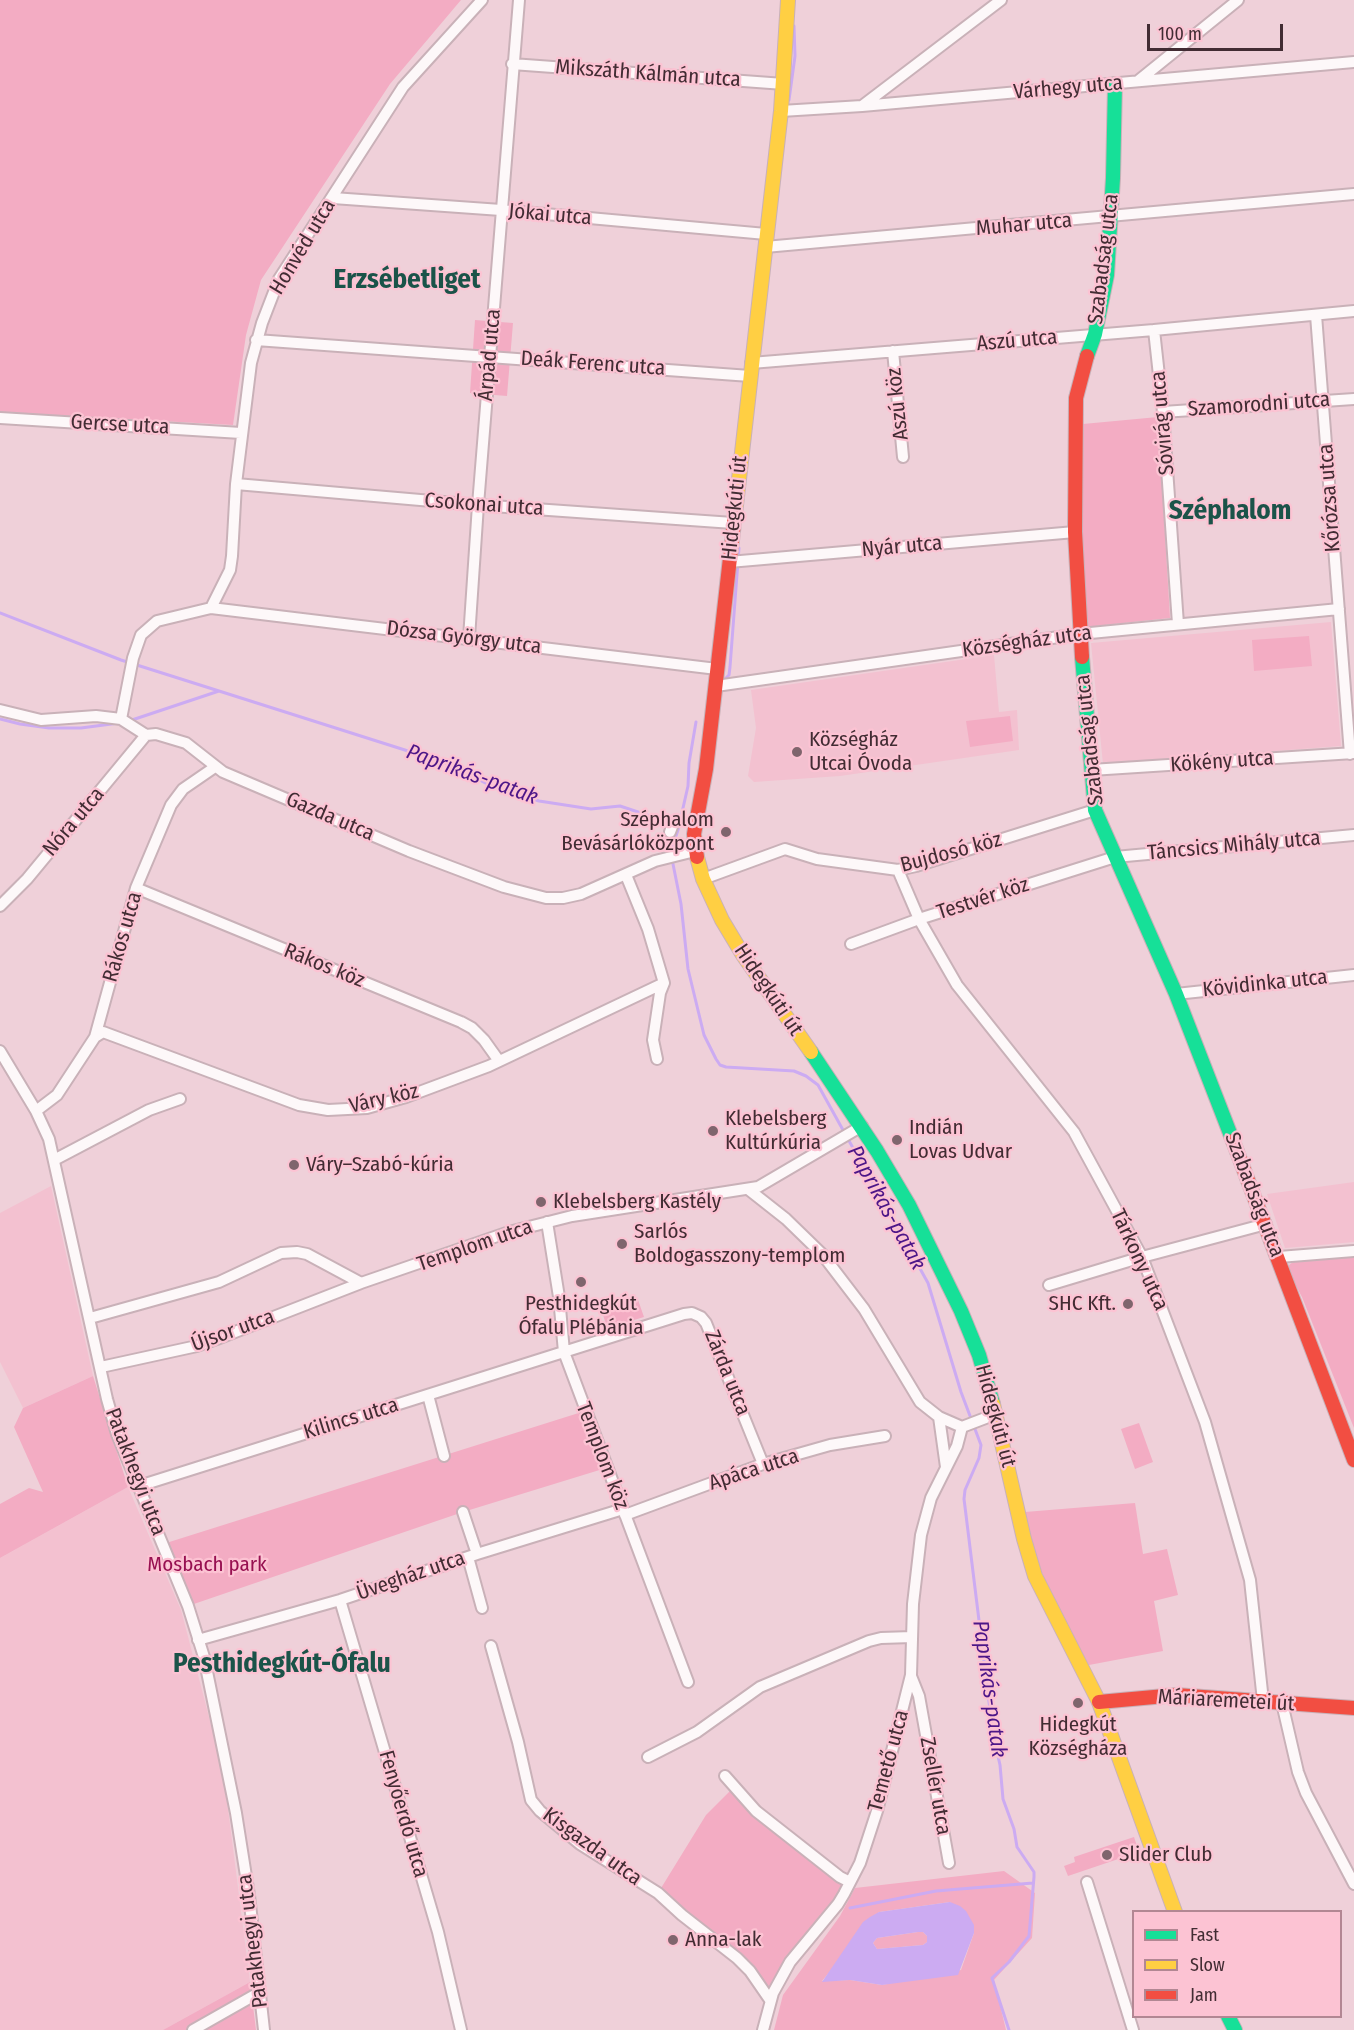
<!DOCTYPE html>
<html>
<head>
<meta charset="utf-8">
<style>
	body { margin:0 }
	#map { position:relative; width:1354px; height:2030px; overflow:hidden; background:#efd0d9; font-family:"Fira Sans Condensed",sans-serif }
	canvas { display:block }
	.legend { position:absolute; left:1132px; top:1910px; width:210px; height:108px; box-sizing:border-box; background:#fcc3d3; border:2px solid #b28793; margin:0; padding:8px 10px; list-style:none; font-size:18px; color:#422c33 }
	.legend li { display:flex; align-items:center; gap:12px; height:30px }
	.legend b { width:30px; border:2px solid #b28793 }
	.scale { position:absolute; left:1147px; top:24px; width:136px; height:27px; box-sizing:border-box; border:3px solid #422c33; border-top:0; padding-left:8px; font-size:18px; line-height:21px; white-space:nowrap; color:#422c33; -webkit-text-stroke:4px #fcc3d3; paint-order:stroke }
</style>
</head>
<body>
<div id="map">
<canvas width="1354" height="2030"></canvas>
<ul class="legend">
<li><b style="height:8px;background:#16e098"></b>Fast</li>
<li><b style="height:8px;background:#ffcf43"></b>Slow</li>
<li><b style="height:8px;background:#f24e42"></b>Jam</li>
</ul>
<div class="scale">100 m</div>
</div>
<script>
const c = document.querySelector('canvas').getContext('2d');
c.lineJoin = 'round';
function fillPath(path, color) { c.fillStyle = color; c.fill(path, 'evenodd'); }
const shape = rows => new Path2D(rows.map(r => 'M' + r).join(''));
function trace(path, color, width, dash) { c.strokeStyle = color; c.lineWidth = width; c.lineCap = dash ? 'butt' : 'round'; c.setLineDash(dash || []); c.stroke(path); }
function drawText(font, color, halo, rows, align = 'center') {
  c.font = font + ' "Fira Sans Condensed",sans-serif'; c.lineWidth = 4.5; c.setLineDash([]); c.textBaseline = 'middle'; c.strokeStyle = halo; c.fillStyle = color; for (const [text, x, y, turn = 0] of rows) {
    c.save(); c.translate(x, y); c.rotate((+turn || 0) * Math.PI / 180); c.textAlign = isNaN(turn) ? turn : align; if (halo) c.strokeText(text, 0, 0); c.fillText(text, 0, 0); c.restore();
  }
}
const built = shape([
	[1331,622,1341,746,1103,764,1091,643],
	[994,655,999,712,1017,710,1019,750,840,776,754,782,748,776,756,728,751,690],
	[1354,1182,1354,1242,1285,1248,1267,1194],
	[51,1186,93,1376,23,1408,0,1362,0,1213],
	[128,1487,181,1610,220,1759,228,1809,250,1982,163,2030,0,2030,0,1558]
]);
const green = shape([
	[0,0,461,0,390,84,261,280,246,335,233,425,0,412],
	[475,320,513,323,507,396,470,393],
	[1158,417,1170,618,1086,627,1082,531,1083,424],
	[1309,636,1312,666,1254,671,1252,640],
	[1010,716,1013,741,970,747,966,721],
	[1354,1257,1354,1428,1302,1297,1289,1273,1289,1265,1293,1262],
	[637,1297,644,1317,607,1328,601,1308],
	[93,1376,128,1487,0,1558,0,1504,29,1488,43,1492,14,1427,23,1408],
	[585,1411,606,1468,463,1512,188,1606,163,1544],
	[1139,1423,1153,1462,1135,1469,1121,1429],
	[1135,1503,1143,1554,1167,1549,1178,1595,1154,1601,1163,1651,1089,1665,1060,1614,1042,1573,1030,1539,1025,1512],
	[734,1787,850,1882,773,1993,766,1992,658,1893,706,1815],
	[1134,1837,1139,1852,1068,1876,1064,1866,1075,1862,1074,1857],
	[1004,1871,1035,1893,1032,1938,994,1980,1006,2030,774,2030,783,1995,840,1916,855,1888],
	[950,1902,974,1933,961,1970,882,1985,850,1980,822,1981,879,1912],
	[918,1932,923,1932,927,1936,927,1942,923,1945,877,1949,873,1943,877,1938],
	[250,1982,256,2030,163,2030]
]);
const water = shape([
	[950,1902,960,1906,966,1911,974,1925,974,1933,958,1975,882,1985,850,1980,822,1982,863,1922,870,1917,879,1912],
	[918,1932,923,1932,927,1936,927,1942,923,1945,877,1949,873,1943,877,1938]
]);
const stream = shape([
	[789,100,795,56,794,26],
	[0,613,121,660,219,691],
	[725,679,729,675,730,667,739,548],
	[0,719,20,724,49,728,81,728,119,723],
	[129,721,219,691,449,764,491,786,539,801,591,809,620,806,650,816,669,827],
	[678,830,688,786,689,763,696,722],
	[670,853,678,830,675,829],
	[672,859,681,904,688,969,704,1035,716,1059,720,1065,726,1067,794,1071,806,1076,818,1085,928,1283,961,1392,981,1445,979,1458,965,1490,964,1499,966,1515,993,1734,1000,1765,1003,1799,1014,1829,1017,1847,1034,1872,1034,1877,1029,1936,1009,1962,992,1978,1009,2030],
	[850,1908,936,1891,1033,1883]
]);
const street = shape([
	[512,64,784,84],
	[1138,81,1238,0],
	[862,106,1001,0],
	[781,111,862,106,1354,62],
	[333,198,501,210,766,234],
	[765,247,1354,194],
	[1316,315,1350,754],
	[1154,330,1163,412,1178,624],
	[256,340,750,376],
	[893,351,903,457],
	[751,363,1154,330,1354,311],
	[1163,412,1354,399],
	[0,418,241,433],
	[236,484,478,505,733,523],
	[729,562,1075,532],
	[211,608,230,570,232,556,236,484,251,363,262,323,279,279,403,87,482,0],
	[469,638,478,505,519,0],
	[716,686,1080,634,1339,609],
	[0,710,41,720,96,716,121,719,146,735,156,734,186,743,223,772,409,851,504,887,546,898,563,898,581,894,655,861,695,851],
	[121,719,133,658,141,635,157,621,211,608,717,669],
	[1091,770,1354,753],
	[670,832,673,824],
	[898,870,919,919,957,985,1074,1132,1142,1257,1205,1422,1250,1580,1263,1701],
	[626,875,648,929,664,983,660,993,653,1040,657,1059],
	[703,879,785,849,817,859,898,870,916,866,1095,810],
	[136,888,461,1022,472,1028,484,1040,499,1061],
	[0,906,27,879,146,735],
	[851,944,919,919,1115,857,1354,835],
	[1176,994,1354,975],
	[95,1037,103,1032,299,1105,328,1110,367,1108,406,1097,489,1066,664,983],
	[0,1051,36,1111,49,1139,107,1399,117,1434,188,1606,204,1657,236,1813,249,1895,264,2030],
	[36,1111,57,1095,95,1037,136,888,171,805,183,789,215,767],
	[54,1160,149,1110,180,1099],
	[748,1189,786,1219,822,1254,864,1309,920,1402,939,1417,962,1427],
	[547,1222,559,1297,564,1352,688,1682],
	[1279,1257,1354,1251],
	[1049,1285,1142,1257,1266,1224],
	[90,1318,219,1282,281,1253,297,1252,307,1254,361,1283],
	[101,1367,197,1346,217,1339,361,1283,509,1232,572,1216,758,1187,862,1126],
	[428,1395,444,1456],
	[939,1417,946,1467],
	[962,1427,996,1414],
	[139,1486,684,1314,692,1313,701,1317,706,1323,763,1464],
	[463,1512,477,1554],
	[625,1515,763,1464,830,1445,885,1436],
	[468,1557,482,1608],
	[340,1600,438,1932,461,2030],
	[198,1640,340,1600,477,1554,623,1509],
	[491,1646,518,1742,531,1800,540,1811,580,1844,658,1893,682,1915,737,1958,750,1971,770,2000],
	[911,1676,919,1696,949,1863],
	[1282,1703,1298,1772,1306,1793,1354,1884],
	[648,1757,697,1732,760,1687,869,1641,881,1638,912,1637],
	[725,1776,756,1811,840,1877,850,1882],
	[1087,1882,1133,2030],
	[193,2030,260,1992],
	[763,2030,773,1993,790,1962,838,1904,844,1894,860,1863,877,1811,911,1675,913,1604,921,1535,931,1498,957,1446,962,1427]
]);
const fast = shape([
	[1087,356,1095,334,1107,275,1113,178,1115,84],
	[1082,657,1095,810,1176,994,1233,1141],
	[811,1052,877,1151,909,1205,961,1311,979,1355,993,1404],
	[1228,2016,1235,2030]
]);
const slow = shape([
	[735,514,781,111,788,0],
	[697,857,703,879,722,920,743,955,811,1052],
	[993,1404,1024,1539,1035,1576,1099,1702,1175,1912]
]);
const jam = shape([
	[1082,657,1075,532,1076,398,1087,356],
	[697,857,694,834,706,769,735,514],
	[1233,1141,1354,1460],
	[1099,1702,1176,1695,1354,1708]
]);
const markers = [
	[797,752,6,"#7f656d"],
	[726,832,6,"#7f656d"],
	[713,1131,6,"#7f656d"],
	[897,1140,6,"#7f656d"],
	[294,1165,6,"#7f656d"],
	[541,1202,6,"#7f656d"],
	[622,1244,6,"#7f656d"],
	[581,1282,6,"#7f656d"],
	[1128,1304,6,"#7f656d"],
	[1078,1703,6,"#7f656d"],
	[1107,1855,6,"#7f656d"],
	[673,1940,6,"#7f656d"]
];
const streetNames = [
	["Mikszáth Kálmán utca",648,74,4],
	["Várhegy utca",1068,88,-5],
	["Jókai utca",550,215,5],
	["Muhar utca",1024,225,-5],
	["Honvéd utca",303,247,-59],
	["Szabadság utca",1104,259,-83],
	["Aszú utca",1017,341,-5],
	["Árpád utca",490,355,-85],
	["Deák Ferenc utca",593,364,4],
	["Aszú köz",898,404,-96],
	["Szamorodni utca",1259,405,-4],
	["Sóvirág utca",1163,423,-95],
	["Gercse utca",120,425,3],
	["Kőrózsa utca",1330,498,-94],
	["Csokonai utca",484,505,4],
	["Hidegkúti út",735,508,-84],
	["Nyár utca",902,547,-5],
	["Dózsa György utca",464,638,7],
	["Községház utca",1027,642,-8],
	["Szabadság utca",1090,740,-96],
	["Kökény utca",1222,762,-4],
	["Gazda utca",330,817,23],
	["Nóra utca",74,822,-50],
	["Táncsics Mihály utca",1234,846,-5],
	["Bujdosó köz",951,853,-15],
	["Testvér köz",983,899,-18],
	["Rákos utca",123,937,-74],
	["Rákos köz",324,966,22],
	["Kövidinka utca",1265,984,-6],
	["Hidegkúti út",768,990,56],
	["Váry köz",384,1099,-13],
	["Szabadság utca",1254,1195,69],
	["Templom utca",475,1246,-19],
	["Tárkony utca",1139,1260,65],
	["Újsor utca",233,1331,-20],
	["Zárda utca",727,1373,68],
	["Hidegkúti út",995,1416,75],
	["Kilincs utca",351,1419,-17],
	["Templom köz",602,1456,69],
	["Apáca utca",754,1470,-18],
	["Patakhegyi utca",135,1472,69],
	["Üvegház utca",411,1576,-19],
	["Máriaremetei út",1226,1701,3],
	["Temető utca",889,1761,-75],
	["Zsellér utca",935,1786,80],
	["Fenyőerdő utca",403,1814,74],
	["Kisgazda utca",592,1847,36],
	["Patakhegyi utca",253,1941,-97]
];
const poiNames = [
	["Községház",809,740],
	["Utcai Óvoda",809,764],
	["Széphalom",714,820,"right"],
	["Bevásárlóközpont",714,844,"right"],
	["Klebelsberg",725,1119],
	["Kultúrkúria",725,1143],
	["Indián",909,1128],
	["Lovas Udvar",909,1152],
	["Váry–Szabó-kúria",306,1165],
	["Klebelsberg Kastély",553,1202],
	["Sarlós",634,1232],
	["Boldogasszony-templom",634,1256],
	["Pesthidegkút",581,1304,"center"],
	["Ófalu Plébánia",581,1328,"center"],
	["SHC Kft.",1116,1304,"right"],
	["Hidegkút",1078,1725,"center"],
	["Községháza",1078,1749,"center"],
	["Slider Club",1119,1855],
	["Anna-lak",685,1940]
];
const parkNames = [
	["Mosbach park",207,1565]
];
const waterNames = [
	["Paprikás-patak",472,775,20],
	["Paprikás-patak",886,1208,61],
	["Paprikás-patak",989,1689,82]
];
const districtNames = [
	["Erzsébetliget",407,280],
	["Széphalom",1230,511],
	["Pesthidegkút-Ófalu",282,1664]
];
fillPath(built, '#f3c1d0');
fillPath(green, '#f3acc3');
fillPath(water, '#ccabf2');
trace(stream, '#ccabf2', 3);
trace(street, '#c9b1b8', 14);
trace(fast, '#c9b1b8', 16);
trace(slow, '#c9b1b8', 16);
trace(jam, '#c9b1b8', 16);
trace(street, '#fdf8f9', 10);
trace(fast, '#16e098', 14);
trace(slow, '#ffcf43', 14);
trace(jam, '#f24e42', 14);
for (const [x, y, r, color] of markers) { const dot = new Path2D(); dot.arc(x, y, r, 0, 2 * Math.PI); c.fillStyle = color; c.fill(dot); trace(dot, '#fcc3d3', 2); }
drawText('21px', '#422c33', '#fcc3d3', streetNames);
drawText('21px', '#422c33', '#fcc3d3', poiNames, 'left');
drawText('21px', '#971051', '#fcc3d3', parkNames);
drawText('italic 22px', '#4d1688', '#fcc3d3', waterNames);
drawText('bold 27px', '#1b5349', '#fcc3d3', districtNames);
</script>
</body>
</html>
